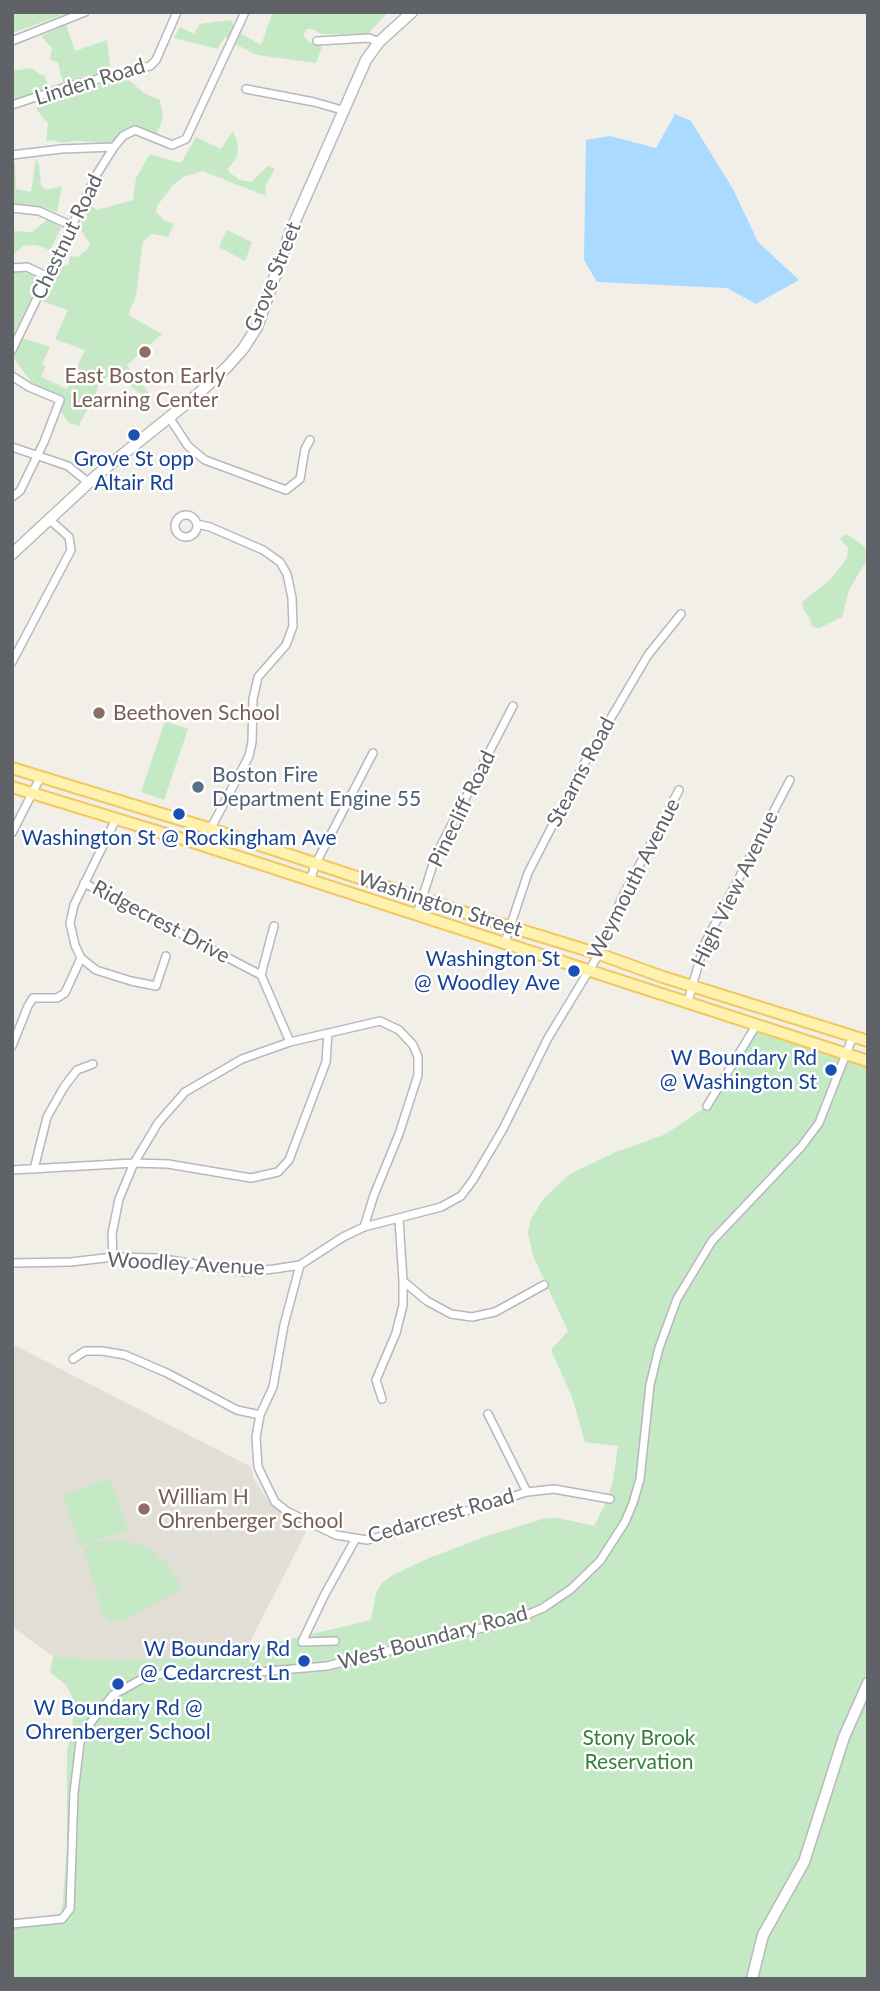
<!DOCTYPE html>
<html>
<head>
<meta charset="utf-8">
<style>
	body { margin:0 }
	#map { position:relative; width:880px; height:1991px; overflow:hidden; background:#f1efe8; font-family:Lato,sans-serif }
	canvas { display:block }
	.frame { position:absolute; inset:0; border:14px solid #5f6368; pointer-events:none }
</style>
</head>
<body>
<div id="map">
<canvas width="880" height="1991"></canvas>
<div class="frame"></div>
</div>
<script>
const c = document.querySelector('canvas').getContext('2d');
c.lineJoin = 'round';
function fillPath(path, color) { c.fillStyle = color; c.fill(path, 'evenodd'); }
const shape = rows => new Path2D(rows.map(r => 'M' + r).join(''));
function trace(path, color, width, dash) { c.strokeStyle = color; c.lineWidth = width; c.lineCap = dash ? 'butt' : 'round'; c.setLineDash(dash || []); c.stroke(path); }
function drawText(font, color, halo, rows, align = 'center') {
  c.font = font + ' Lato,sans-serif'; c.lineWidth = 5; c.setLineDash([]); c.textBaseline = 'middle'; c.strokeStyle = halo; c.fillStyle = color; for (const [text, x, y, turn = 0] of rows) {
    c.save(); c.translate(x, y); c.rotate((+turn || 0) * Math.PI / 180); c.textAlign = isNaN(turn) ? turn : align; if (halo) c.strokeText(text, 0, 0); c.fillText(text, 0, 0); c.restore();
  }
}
const education = shape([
	[12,1344,251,1467,254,1479,268,1501,285,1517,307,1530,247,1648,201,1656,113,1661,53,1656,12,1627]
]);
const green = shape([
	[16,12,70,12,12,33,12,14],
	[273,12,388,12,368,34,321,34,312,29,307,29,303,35,309,42,322,47,316,63,257,55,235,44,240,33,261,45],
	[231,20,234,26,230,38,225,37,217,49,174,38,180,27,194,34,200,24],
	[66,25,75,51,107,40,111,72,12,100,12,71,31,68,41,75,44,75,49,87,53,88,63,83,58,63,50,59,52,48,41,36],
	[120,79,130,81,144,93,160,100,163,118,156,135,137,127,122,133,114,143,75,141,61,143,55,140,46,141,48,123,37,110,37,103,86,87],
	[233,131,238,144,237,157,227,170,239,180,251,182,268,166,275,169,265,186,266,196,203,171,183,177,174,184,157,206,156,212,164,220,174,224,168,237,152,234,143,241,136,296,128,315,162,334,127,365,150,395,140,393,117,375,109,375,97,387,95,402,85,413,79,426,69,423,61,412,60,406,64,397,32,383,13,357,18,341,22,338,50,347,42,364,46,366,41,377,67,389,85,350,55,339,68,310,41,301,58,262,68,266,70,256,77,257,86,251,90,244,82,232,81,217,89,204,97,210,133,200,136,178,150,154,181,163,196,137,221,149],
	[12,159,15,164,16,189,31,192,36,159,39,164,41,186,47,190,62,186,57,212,42,207,12,204],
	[48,219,61,228,50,250,36,245,23,246,12,256,12,231,32,232],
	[227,230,252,242,245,261,219,247],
	[17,270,41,278,12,338,12,273],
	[847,534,865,547,866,561,849,590,842,617,819,628,812,627,810,619,803,608,802,602,831,579,847,558,848,548,840,538],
	[165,721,188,729,164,800,141,792],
	[757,1024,868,1065,868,1979,12,1979,12,1924,60,1918,63,1900,67,1846,67,1751,72,1730,74,1708,72,1696,66,1685,50,1672,53,1656,113,1661,201,1656,286,1640,371,1620,376,1593,382,1583,391,1576,429,1558,490,1535,546,1518,558,1518,594,1526,607,1501,613,1481,618,1446,585,1442,572,1397,551,1350,568,1331,533,1256,528,1233,530,1221,544,1198,570,1174,616,1152,666,1134,707,1106,719,1094,736,1068],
	[110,1479,128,1530,80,1546,63,1495],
	[115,1540,138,1544,152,1550,171,1568,182,1589,120,1622,118,1618,113,1621,108,1620,106,1613,102,1614,98,1606,100,1604,83,1548,96,1542]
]);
const water = shape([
	[675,114,691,121,733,189,758,242,799,280,756,304,727,288,597,282,584,260,586,140,610,136,656,148]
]);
const street = shape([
	[12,41,85,12],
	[317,41,369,38,379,42],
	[246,89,314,102,342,110],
	[12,105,66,87,150,66,156,60,177,12],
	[12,155,61,149,114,147],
	[12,208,39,211,72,226],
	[12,268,27,267,48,277],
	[12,350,97,174,114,147,123,136,135,130,172,145,186,139,245,12],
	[12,376,29,387,60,400,44,442,20,491,12,497],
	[169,417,188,446,205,460,286,490,300,479,305,449,310,440],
	[12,447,68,466,89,483],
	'175 526a11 11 0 1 1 22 0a11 11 0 1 1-22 0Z',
	[197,524,210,527,263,550,280,562,287,574,292,598,293,626,286,645,258,677,253,699,252,742,249,756,202,845],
	[12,662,71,550,69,537,50,520],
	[116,819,74,905,70,923,75,945,81,958,96,970,131,981,156,986,166,956],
	[12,833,41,776],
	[310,880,316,863,373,753],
	[84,883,261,975],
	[417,914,436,855,513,706],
	[274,926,261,975,290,1042],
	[505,942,528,873,585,762,648,655,681,614],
	[688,1001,704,945,790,780],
	[12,1046,28,1006,33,998,57,998,65,993,81,958],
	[707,1106,757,1024],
	[34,1169,47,1117,64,1087,77,1070,93,1064],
	[12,1170,134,1163,168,1164,251,1178,278,1172,289,1160,326,1062,328,1033],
	[399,1219,403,1281,427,1301,451,1314,472,1317,495,1312,544,1285],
	[113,1257,112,1234,119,1199,134,1163,158,1123,185,1092,242,1059,290,1042,380,1021,399,1030,413,1045,418,1057,418,1075,399,1134,374,1195,364,1227],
	[12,1263,71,1262,113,1257,157,1258,245,1272,274,1269,300,1265,343,1237,364,1227,441,1207,461,1196,473,1180,503,1129,548,1038,599,954,622,898,679,790],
	[300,1265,284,1325,273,1387,260,1415,256,1437,258,1467,275,1502,288,1512,336,1535,367,1540,395,1533,527,1492,554,1489,610,1499],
	[73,1359,85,1351,102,1351,125,1355,167,1373,237,1410,260,1415],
	[382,1399,376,1380,396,1333,403,1305,403,1281],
	[488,1414,527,1492],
	[302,1642,325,1594,355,1540],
	[302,1642,335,1641],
	[12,1924,62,1919,70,1909,74,1793,80,1742,91,1722,113,1695,142,1679,169,1672,259,1672,327,1666,515,1620,543,1608,571,1589,600,1561,625,1522,633,1503,640,1479,650,1385,659,1348,677,1299,712,1241,801,1147,819,1123,853,1036]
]);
const secondary = shape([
	[12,554,97,475,197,395,227,367,243,349,257,327,292,228,366,60,379,42,412,12],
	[752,1979,763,1935,804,1862,844,1737,868,1683]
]);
const primary = shape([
	[12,768,211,829,475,916,599,954,663,977,868,1041],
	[12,787,202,845,868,1061]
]);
const markers = [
	[145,352,7,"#8d6e63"],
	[134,435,7,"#1a4fb4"],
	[99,713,7,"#8d6e63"],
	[198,787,7,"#5c6f8a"],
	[179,814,7,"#1a4fb4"],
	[574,971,7,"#1a4fb4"],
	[831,1070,7,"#1a4fb4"],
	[144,1509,7,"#8d6e63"],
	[304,1661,7,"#1a4fb4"],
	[118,1684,7,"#1a4fb4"]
];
const streetNames = [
	["Linden Road",90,82,-17],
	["Chestnut Road",67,237,-64],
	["Grove Street",273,277,-68],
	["Stearns Road",581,772,-62],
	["Pinecliff Road",462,809,-64],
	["Weymouth Avenue",634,879,-63],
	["High View Avenue",735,889,-64],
	["Washington Street",440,904,18],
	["Ridgecrest Drive",161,922,28],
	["Woodley Avenue",186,1264,3],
	["Cedarcrest Road",441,1516,-16],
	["West Boundary Road",433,1638,-15]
];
const educationNames = [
	["East Boston Early",145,376,"center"],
	["Learning Center",145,400,"center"],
	["Beethoven School",113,713],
	["William H",158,1497],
	["Ohrenberger School",158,1521]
];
const transitNames = [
	["Grove St opp",134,459],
	["Altair Rd",134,483],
	["Washington St @ Rockingham Ave",179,838],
	["Washington St",560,959,"right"],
	["@ Woodley Ave",560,983,"right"],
	["W Boundary Rd",817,1058,"right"],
	["@ Washington St",817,1082,"right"],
	["W Boundary Rd",290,1649,"right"],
	["@ Cedarcrest Ln",290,1673,"right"],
	["W Boundary Rd @",118,1708],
	["Ohrenberger School",118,1732]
];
const serviceNames = [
	["Boston Fire",212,775],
	["Department Engine 55",212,799]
];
const parkNames = [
	["Stony Brook",639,1738],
	["Reservation",639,1762]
];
fillPath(education, '#e1ded6');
fillPath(green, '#c5e8c5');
fillPath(water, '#aadaff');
trace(street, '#b5b8bc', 10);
trace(secondary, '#b6babf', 13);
trace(primary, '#f2c960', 14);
trace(street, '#fff', 7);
trace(secondary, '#fff', 10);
trace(primary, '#fff2af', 10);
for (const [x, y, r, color] of markers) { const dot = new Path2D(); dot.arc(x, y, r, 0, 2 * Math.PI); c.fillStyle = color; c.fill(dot); trace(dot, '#fff', 2.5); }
drawText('21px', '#5f6368', '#fff', streetNames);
drawText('21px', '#785e54', '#fff', educationNames, 'left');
drawText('21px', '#164399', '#fff', transitNames);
drawText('21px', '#4e5e75', '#fff', serviceNames, 'left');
drawText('21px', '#348238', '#fff', parkNames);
</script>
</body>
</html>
